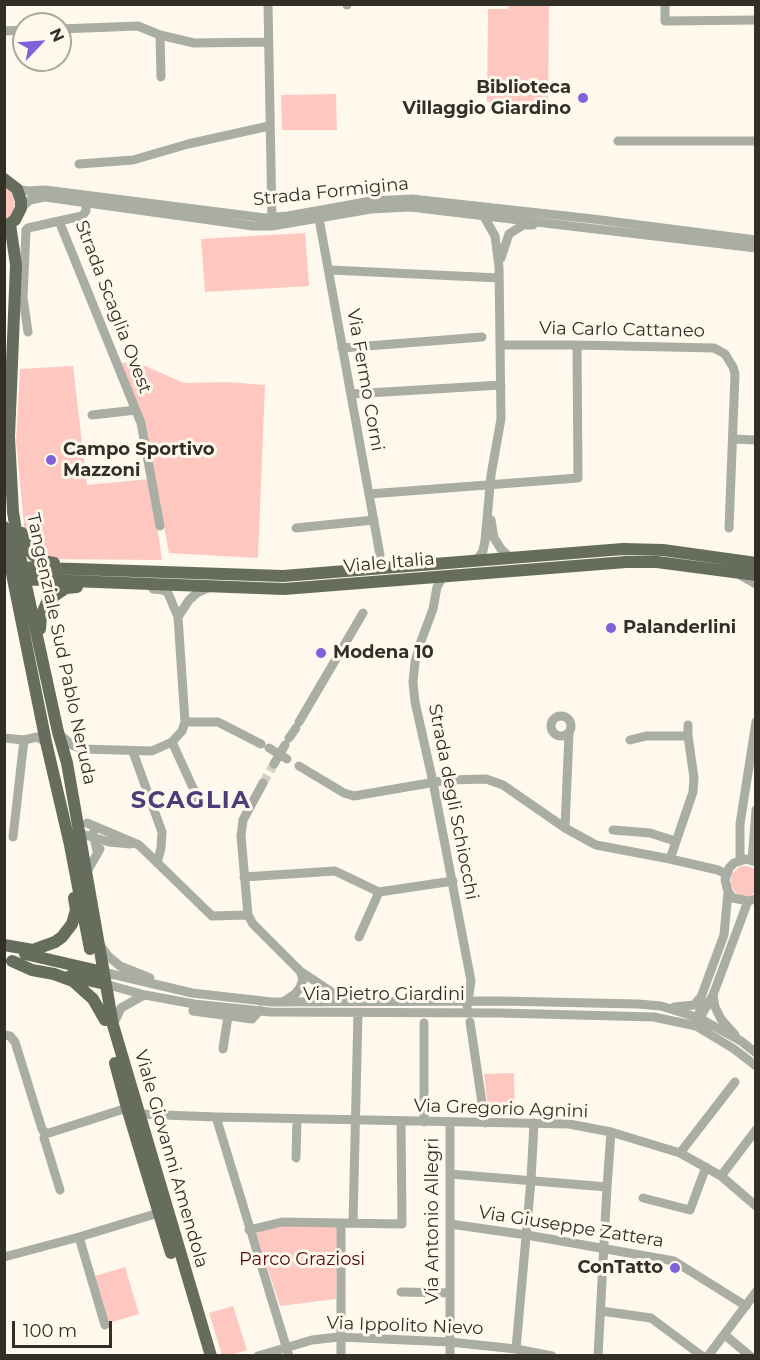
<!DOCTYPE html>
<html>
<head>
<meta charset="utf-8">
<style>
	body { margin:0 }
	#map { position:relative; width:760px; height:1360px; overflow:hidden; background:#fef9ec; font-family:Montserrat,sans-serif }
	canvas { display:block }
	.frame { position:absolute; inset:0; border:6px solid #322f26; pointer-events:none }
	.north { position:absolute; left:12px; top:12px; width:60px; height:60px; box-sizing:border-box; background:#fef9ec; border:2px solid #aca89d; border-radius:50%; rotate:65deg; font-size:16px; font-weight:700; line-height:24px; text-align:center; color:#322f26 }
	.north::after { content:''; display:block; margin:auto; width:21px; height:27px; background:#7f61dc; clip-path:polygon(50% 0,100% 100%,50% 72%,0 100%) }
	.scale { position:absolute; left:12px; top:1321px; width:100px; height:27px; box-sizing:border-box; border:3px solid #322f26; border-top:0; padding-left:8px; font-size:18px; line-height:21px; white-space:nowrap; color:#322f26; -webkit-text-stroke:4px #fef9ec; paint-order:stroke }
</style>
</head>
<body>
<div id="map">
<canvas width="760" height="1360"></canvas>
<div class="frame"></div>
<div class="north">N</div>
<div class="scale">100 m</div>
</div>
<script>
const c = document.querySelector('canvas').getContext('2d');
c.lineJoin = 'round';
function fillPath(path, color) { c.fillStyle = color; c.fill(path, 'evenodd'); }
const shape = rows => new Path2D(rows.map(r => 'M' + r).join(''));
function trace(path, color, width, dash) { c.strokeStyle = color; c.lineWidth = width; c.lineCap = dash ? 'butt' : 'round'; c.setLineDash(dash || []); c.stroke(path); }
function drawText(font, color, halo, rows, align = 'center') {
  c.font = font + ' Montserrat,sans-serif'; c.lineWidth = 6; c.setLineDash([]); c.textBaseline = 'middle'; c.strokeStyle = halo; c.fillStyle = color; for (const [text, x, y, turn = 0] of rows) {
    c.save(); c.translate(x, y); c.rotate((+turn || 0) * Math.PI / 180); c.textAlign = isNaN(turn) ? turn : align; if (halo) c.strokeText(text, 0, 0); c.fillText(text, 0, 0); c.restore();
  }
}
const green = shape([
	[509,5,549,5,548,103,487,102,488,9,508,9],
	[336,94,337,130,282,130,281,95],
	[4,186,12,193,15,204,12,215,4,222],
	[305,233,309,286,205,292,201,239],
	[136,362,184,383,227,382,265,385,258,558,169,553,146,428,121,363],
	[73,366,87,485,150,479,162,560,50,559,32,549,25,535,16,441,20,369],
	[741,866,748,866,755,869,755,893,751,896,740,896,734,891,730,884,732,873],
	[514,1073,515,1116,489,1117,484,1074],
	[282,1225,337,1227,336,1299,280,1306,256,1233],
	[125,1267,139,1314,109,1323,95,1276],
	[233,1306,247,1350,231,1355,222,1355,209,1313]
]);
const minorTunnel = shape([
	[263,783,274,764]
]);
const minor = shape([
	[268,4,272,221],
	[665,4,665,21,756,20],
	[347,5,347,4],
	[60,29,138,26,160,35,194,43,268,42],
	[4,31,24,30],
	[160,35,161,77],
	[618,141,756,141],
	[79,164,133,160,188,144,269,126],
	[17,189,28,191,45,190,265,218,288,216,371,201,412,199,593,219,756,240],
	[86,198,86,211,82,216,59,221,141,423,160,526],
	[21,208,30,200,45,197,253,226,272,226,371,209,410,207,756,248],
	[318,213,380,555],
	[501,258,509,234,523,225,533,225],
	[330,270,499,278],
	[28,332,23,298,26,230,28,228,59,221],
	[501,345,577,345,714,348,725,354,733,367,735,374,729,528],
	[342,348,482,337],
	[351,394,501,385],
	[92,415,136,410],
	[733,439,756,440],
	[369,494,578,478,577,345],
	[491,520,494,538,501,549,512,559],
	[296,528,374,520],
	[476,561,483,551,485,541,491,475,501,419,499,267,495,236,483,215],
	[740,575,756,584],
	[443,577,437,587,433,609,420,644,415,662,413,682,415,702,433,782,471,981,467,1007],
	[178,617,189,600,197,593,210,587],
	'551 726a10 10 0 1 1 20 0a10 10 0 1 1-20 0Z',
	[185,722,218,722,261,744],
	[299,722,363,613],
	[59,734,72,745,82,749,152,751,172,742,182,731,185,722,178,617,168,593,163,590,153,589],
	[4,738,24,740,37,737,46,742],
	[289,738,296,728],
	[630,740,646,736,688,736],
	[172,742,199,801],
	[269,748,287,759],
	[133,752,162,832,161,848,157,863],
	[274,764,285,745],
	[299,766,344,793,354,796,447,780,486,779,503,785,565,828,596,845,670,859,718,870,726,874],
	[263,783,243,820,241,836,248,915,253,924,300,971,333,993,350,1000],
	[87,823,139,845,212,916,248,915],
	[565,828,569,733],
	[613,830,650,833,675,841],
	[78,833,109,842,130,844],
	[93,833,97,851],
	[13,837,24,740],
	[670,859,693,792,694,778,688,736,688,725],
	[740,860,740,824,756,722],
	[752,860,756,810],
	[756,862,746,859,734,863,729,868,725,880,728,892,733,898,748,901,756,899],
	[85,875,100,849],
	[244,877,335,871,379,892,453,881],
	[359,937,379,892],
	[100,945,108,956,120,966,150,978],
	[103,972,192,993,272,1002,500,1001,638,1004,661,1006,699,1018,741,1041,756,1053],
	[105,984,145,995,194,1004,270,1012,500,1013,654,1017,696,1026,734,1049,756,1066],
	[713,995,715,1007,721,1019,735,1035],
	[283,1002,295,994,300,988,303,979,300,971],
	[194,1004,193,1011,252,1019,260,1010],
	[674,1007,694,1005,701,997],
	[699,1018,701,997,724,935,728,892],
	[698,1021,713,995,748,901],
	[470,1022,485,1123],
	[424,1023,424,1122],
	[113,1025,121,1008,144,995],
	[4,1035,10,1036,15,1042,42,1129,45,1133,49,1133,127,1108],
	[223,1049,228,1016],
	[138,1114,216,1117,569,1124,611,1132,680,1153,721,1176,756,1206],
	[216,1117,289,1356],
	[450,1123,450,1356],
	[45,1133,44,1138,60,1190],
	[680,1153,735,1082],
	[296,1158,297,1119],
	[450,1174,607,1187],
	[721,1176,756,1130],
	[643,1198,690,1210,706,1167],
	[353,1223,358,1013],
	[450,1224,527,1235,674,1261,746,1306],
	[249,1230,282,1222,402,1224,401,1122],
	[79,1237,105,1325],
	[4,1257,79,1237,165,1211],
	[401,1292,450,1293],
	[601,1311,651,1318,702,1356],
	[725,1335,750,1356],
	[516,1349,531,1180,534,1123],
	[258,1356,312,1340,339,1337,450,1342,516,1349,552,1356],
	[341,1356,341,1223],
	[598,1356,607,1187,611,1132],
	[708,1356,756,1292]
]);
const major = shape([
	[4,179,17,189,21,201,21,208,15,220,4,227],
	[10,224,16,265,9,437,13,512,22,567,58,732,67,763,113,1025,211,1356],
	[4,527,13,579,46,742,70,845,90,949],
	[22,533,27,547,33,555,43,561,54,563],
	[15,567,283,576,623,549,663,550,756,563],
	[18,579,284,589,626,562,657,562,756,575],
	[40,629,41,616,48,600,66,588,77,587],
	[4,945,33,950,55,942,62,937,72,924,76,910,74,898],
	[25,954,103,972],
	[12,961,32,970,54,974,73,981,93,999,105,1020],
	[70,976,105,984],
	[115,1063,127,1108,171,1253]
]);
const markers = [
	[583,98,6,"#7f61dc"],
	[51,460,6,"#7f61dc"],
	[611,628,6,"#7f61dc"],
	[321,653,6,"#7f61dc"],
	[675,1268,6,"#7f61dc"]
];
const poiNames = [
	["Biblioteca",571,88,"right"],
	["Villaggio Giardino",571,109,"right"],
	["Campo Sportivo",63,450],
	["Mazzoni",63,471],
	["Palanderlini",623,628],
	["Modena 10",333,653],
	["ConTatto",663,1268,"right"]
];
const streetNames = [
	["Strada Formigina",331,192,-6],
	["Strada Scaglia Ovest",113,307,69],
	["Via Carlo Cattaneo",622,330,1],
	["Via Fermo Corni",365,380,80],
	["Viale Italia",389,563,-5],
	["Tangenziale Sud Pablo Neruda",61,649,78],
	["Strada degli Schiocchi",453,802,79],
	["Via Pietro Giardini",384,995],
	["Via Gregorio Agnini",501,1109,2],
	["Viale Giovanni Amendola",171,1159,74],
	["Via Antonio Allegri",433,1221,-90],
	["Via Giuseppe Zattera",571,1227,9],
	["Via Ippolito Nievo",405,1326,2]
];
const parkNames = [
	["Parco Graziosi",302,1260]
];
const districtNames = [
	["SCAGLIA",191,801]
];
fillPath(green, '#fec8c1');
trace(minorTunnel, '#d5d1c4', 9, [9, 4.5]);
trace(minor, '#a9ada3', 9);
trace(major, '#676d5d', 12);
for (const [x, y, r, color] of markers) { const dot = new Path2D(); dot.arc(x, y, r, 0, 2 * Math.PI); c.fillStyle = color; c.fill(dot); trace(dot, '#fef9ec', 2); }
drawText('bold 18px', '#322f26', '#fef9ec', poiNames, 'left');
drawText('18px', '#322f26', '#fef9ec', streetNames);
drawText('18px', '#590a09', '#fef9ec', parkNames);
c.letterSpacing = '1.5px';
drawText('bold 24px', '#4b3e7b', '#fef9ec', districtNames);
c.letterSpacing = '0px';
</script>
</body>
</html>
